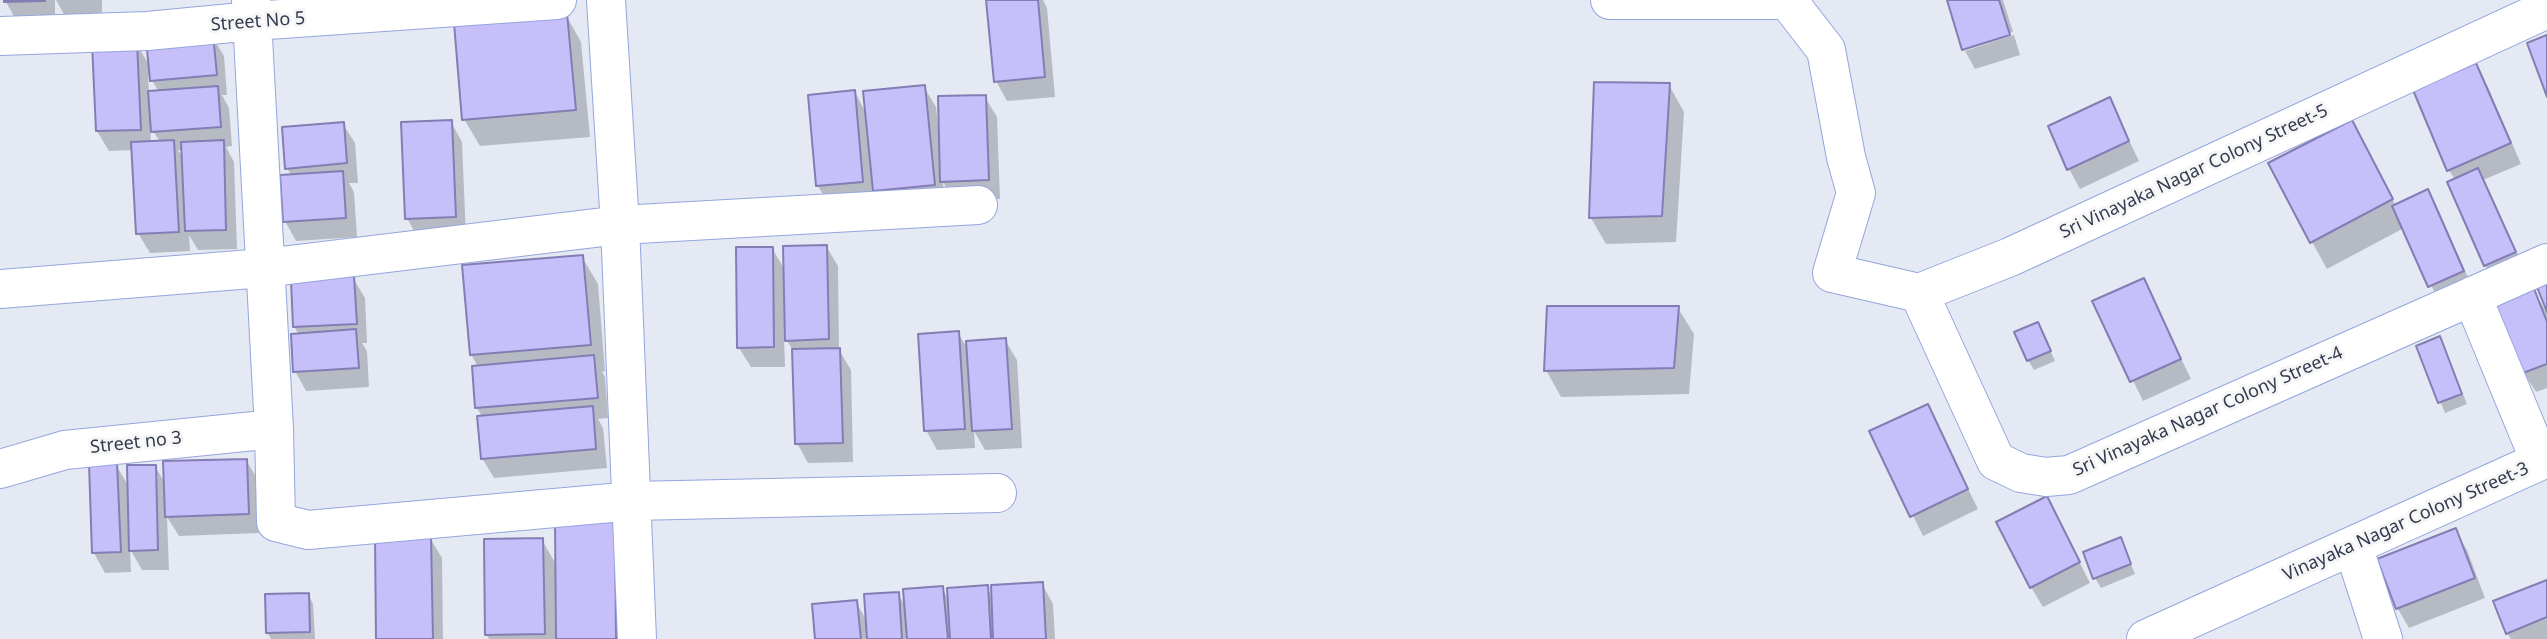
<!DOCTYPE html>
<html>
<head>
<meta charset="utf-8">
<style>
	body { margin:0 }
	canvas { display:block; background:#e4e9f4 }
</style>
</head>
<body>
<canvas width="2547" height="639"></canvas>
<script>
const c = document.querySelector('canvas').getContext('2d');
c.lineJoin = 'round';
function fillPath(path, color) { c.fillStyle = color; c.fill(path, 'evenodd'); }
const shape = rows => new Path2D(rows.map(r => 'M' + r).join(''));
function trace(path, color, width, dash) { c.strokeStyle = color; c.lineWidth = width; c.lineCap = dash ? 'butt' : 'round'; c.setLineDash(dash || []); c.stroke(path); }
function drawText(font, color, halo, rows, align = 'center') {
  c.font = font + ' "Noto Sans",sans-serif'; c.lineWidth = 6; c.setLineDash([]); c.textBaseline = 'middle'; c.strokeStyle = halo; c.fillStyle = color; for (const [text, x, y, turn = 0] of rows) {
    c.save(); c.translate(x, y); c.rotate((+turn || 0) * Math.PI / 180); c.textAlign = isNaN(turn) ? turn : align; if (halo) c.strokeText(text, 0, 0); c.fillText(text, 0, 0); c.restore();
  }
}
const shadow = shape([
	[5,0,55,0,55,21,17,22],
	[56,0,102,0,102,14,65,16],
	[988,0,1043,0,1047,8,1055,97,1007,101,996,81],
	[1948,0,2003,0,2013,32,1965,47,1965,51,2014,35,2020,55,1975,69,1964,49],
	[566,15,581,42,590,137,480,146,464,119],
	[212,36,224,56,227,95,222,95,229,108,232,146,226,147,234,162,237,249,198,250,189,235,190,251,150,253,138,233,134,150,109,151,97,131,136,43,151,68],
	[148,74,159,92,149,92],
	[150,126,160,142,151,143],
	[178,150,183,150,184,160],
	[2476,66,2487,85,2521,164,2483,180,2526,272,2497,285,2485,265,2455,180,2449,170],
	[1669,85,1684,112,1676,242,1606,244,1591,218],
	[924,87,936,107,938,126,985,97,997,117,1000,199,954,201,943,182,945,205,886,210,872,186,873,201,829,205,818,186,855,92,867,115],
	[2109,99,2139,161,2080,189,2069,169],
	[451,122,462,142,466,236,418,238,407,218],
	[343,124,355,143,358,183,349,183,354,192,357,237,296,241,285,221,292,176,287,168],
	[2366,149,2396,206,2428,192,2439,211,2474,291,2441,306,2404,228,2327,269,2312,242],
	[826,246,838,266,839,350,851,370,853,462,808,463,797,443,794,352,784,336,785,367,751,367,739,348,772,248,786,272],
	[582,257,598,284,605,371,602,372,605,377,608,418,598,419,603,428,607,468,494,478,482,458,483,418,477,408,478,367,471,354],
	[353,278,365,298,367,343,362,343,367,351,369,387,306,391,295,371,299,335,294,326],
	[2143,280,2191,379,2143,401,2095,302],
	[2532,288,2547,313,2547,388,2536,392,2524,373,2497,302],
	[1678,308,1694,334,1689,394,1561,397,1546,370],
	[958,333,969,351,1005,340,1017,360,1022,448,985,450,974,431,975,448,937,450,926,430],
	[2043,334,2055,361,2034,370,2028,360],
	[2440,338,2467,404,2445,413,2418,347],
	[1927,406,1978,509,1923,536,1872,432],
	[246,460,258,480,259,533,179,536,167,517,169,570,142,570,130,549,131,572,105,573,94,553,116,465,129,487,155,466,166,485],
	[2057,518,2090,583,2043,607,2031,587],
	[614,523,630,639,489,639,487,635,542,540,557,566],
	[2455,530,2467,550,2485,598,2409,628,2398,609,2380,560],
	[430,538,442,558,443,639,378,639],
	[2120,539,2135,574,2101,588,2095,578],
	[2547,582,2547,639,2511,639,2507,633],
	[1042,584,1053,604,1055,639,817,639,856,602,868,623,898,593,906,608,942,588,949,601,987,587,993,599],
	[308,594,313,604,315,639,271,639,267,632]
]);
const building = shape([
	[4,0,45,0,45,1,4,2,4,0],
	[986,0,1038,0,1045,77,994,82,986,0],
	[1947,0,1999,0,2010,35,1962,50,1947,0],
	[567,13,576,110,462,120,454,23,567,13],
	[213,34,217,75,150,81,146,39,213,34],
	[2547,35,2547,97,2527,43,2547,35],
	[137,42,141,130,96,131,92,43,137,42],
	[2476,63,2511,143,2447,171,2413,90,2476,63],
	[1594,82,1670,83,1662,216,1589,218,1594,82],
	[925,85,935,185,873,191,863,91,925,85],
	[218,86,221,127,151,132,148,91,218,86],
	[855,90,863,182,816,186,808,95,855,90],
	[986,95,989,180,940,182,938,96,986,95],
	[2110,97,2129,141,2067,170,2048,126,2110,97],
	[452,120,456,217,405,219,401,122,452,120],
	[2352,120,2393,199,2310,243,2268,163,2352,120],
	[344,122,347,163,285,169,282,127,344,122],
	[174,140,179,232,136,234,131,142,174,140],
	[224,140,226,230,185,231,181,142,224,140],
	[2478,168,2516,252,2484,266,2447,182,2478,168],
	[343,171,346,218,283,222,280,175,343,171],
	[2428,189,2464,271,2428,287,2392,206,2428,189],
	[827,245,829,339,785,341,783,246,827,245],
	[736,247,773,247,774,347,737,348,736,247],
	[583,255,591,345,470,355,462,265,583,255],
	[354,276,357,324,293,327,291,280,354,276],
	[2547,277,2547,312,2535,282,2547,277],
	[2144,278,2181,359,2130,382,2092,301,2144,278],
	[2533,286,2547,322,2547,364,2523,373,2494,301,2533,286],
	[1547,306,1679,306,1674,368,1544,371,1547,306],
	[2038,322,2051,351,2027,361,2014,332,2038,322],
	[356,329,359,368,293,372,291,334,356,329],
	[959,331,965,429,924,431,918,334,959,331],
	[2440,336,2462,394,2438,403,2416,346,2440,336],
	[1006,338,1012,429,972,431,966,341,1006,338],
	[840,348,843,443,795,444,792,349,840,348],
	[594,355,598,398,475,408,472,366,594,355],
	[1928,404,1968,489,1910,517,1869,431,1928,404],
	[593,406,596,449,481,459,477,416,593,406],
	[247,459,249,514,165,517,163,461,247,459],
	[117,463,121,552,92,553,89,464,117,463],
	[127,465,156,465,158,550,129,551,127,465],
	[2047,496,2080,562,2030,588,1996,522,2047,496],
	[555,521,615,521,616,639,556,639,555,521],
	[2456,528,2475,578,2396,609,2377,559,2456,528],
	[431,536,433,639,376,639,375,537,431,536],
	[2121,537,2131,564,2093,579,2083,552,2121,537],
	[543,538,545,634,485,635,484,539,543,538],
	[2547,580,2547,617,2506,634,2493,601,2547,580],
	[1043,582,1046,639,993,639,991,585,1043,582],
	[988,585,991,639,950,639,947,588,988,585],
	[943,586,948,639,907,639,903,589,943,586],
	[899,592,902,639,867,639,864,594,899,592],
	[309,593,310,632,266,633,265,594,309,593],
	[857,600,861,639,815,639,812,604,857,600]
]);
const street = shape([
	[251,0,274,429,276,522,308,530,633,501,997,493],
	[606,0,620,225,637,639],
	[1610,0,1793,0],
	[1788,1,1826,50,1846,157,1856,193,1832,273,1919,293,2010,257,2547,9],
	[0,36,147,31,253,21,557,0],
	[0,289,264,268,620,225,978,205],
	[1919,293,1996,461,2021,473,2046,477,2069,475,2547,263],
	[0,469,65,450,274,429],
	[2353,546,2383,639],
	[2146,639,2540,461,2472,296]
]);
const streetNames = [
	["Street No 5",258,22,-4],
	["Sri Vinayaka Nagar Colony Street-5",2194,172,-25],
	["Sri Vinayaka Nagar Colony Street-4",2208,412,-24],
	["Street no 3",136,443,-6],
	["Vinayaka Nagar Colony Street-3",2406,522,-24]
];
fillPath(shadow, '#0003');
fillPath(building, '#c6bffa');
trace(building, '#847db3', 2);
trace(street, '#94a6dc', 40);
trace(street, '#fff', 38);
drawText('18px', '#333b51', '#f6f6f6', streetNames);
</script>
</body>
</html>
